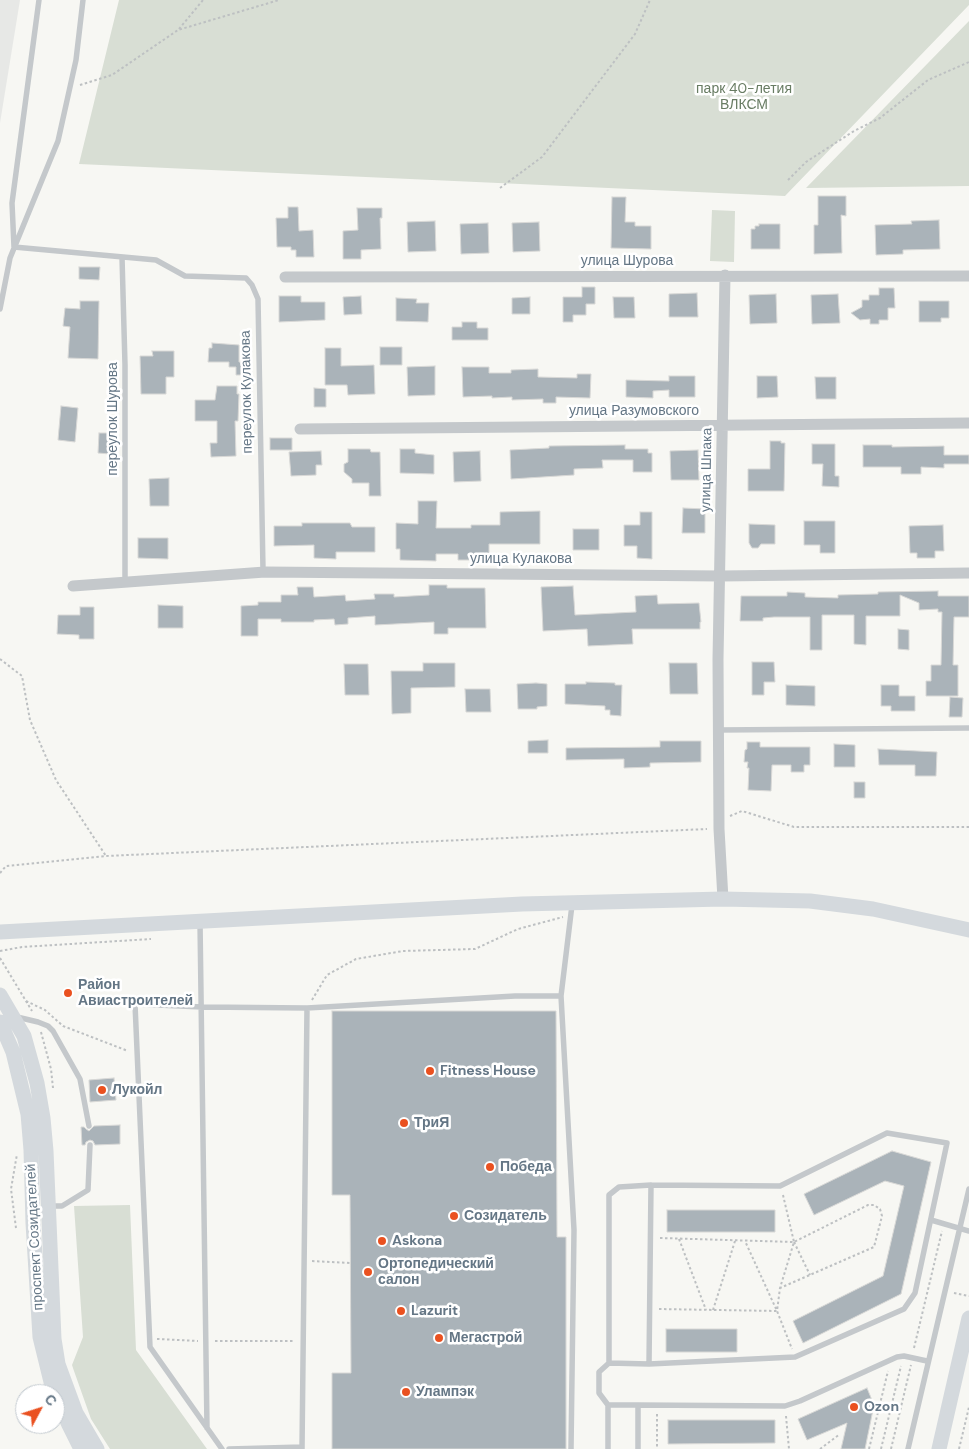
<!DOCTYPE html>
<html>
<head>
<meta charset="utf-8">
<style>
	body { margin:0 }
	#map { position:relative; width:969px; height:1449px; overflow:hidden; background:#f7f7f3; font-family:"DM Sans",sans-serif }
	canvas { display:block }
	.north { position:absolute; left:15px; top:1384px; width:50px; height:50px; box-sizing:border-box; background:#fff; border:1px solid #c1c8ce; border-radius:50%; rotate:50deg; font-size:14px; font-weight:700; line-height:20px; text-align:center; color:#647685 }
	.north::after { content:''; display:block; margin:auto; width:18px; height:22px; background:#ea5120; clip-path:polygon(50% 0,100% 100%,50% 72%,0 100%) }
</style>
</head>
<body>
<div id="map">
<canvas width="969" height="1449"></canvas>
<div class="north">С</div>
</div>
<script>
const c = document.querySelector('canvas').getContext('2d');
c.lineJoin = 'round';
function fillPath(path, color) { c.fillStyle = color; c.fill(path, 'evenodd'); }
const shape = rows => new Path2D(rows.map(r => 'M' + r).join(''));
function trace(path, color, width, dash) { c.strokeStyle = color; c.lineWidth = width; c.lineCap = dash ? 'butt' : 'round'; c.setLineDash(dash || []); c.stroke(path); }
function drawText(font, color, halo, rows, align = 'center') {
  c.font = font + ' "DM Sans",sans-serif'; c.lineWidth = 5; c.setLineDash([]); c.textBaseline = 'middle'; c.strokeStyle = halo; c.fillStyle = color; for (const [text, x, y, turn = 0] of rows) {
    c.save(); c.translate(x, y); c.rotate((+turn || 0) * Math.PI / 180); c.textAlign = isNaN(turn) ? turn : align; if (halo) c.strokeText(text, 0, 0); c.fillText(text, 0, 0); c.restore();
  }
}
const built = shape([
	[0,0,20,0,0,123]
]);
const green = shape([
	[119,0,969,0,969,5,785,196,79,164],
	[969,21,969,186,806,188],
	[712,210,735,211,734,262,710,261],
	[130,1205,136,1350,207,1449,110,1449,91,1419,74,1371,72,1365,83,1337,74,1206]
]);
const building = shape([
	[818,196,846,196,846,216,841,215,842,253,814,254,814,225,818,225,818,196],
	[612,197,626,197,625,222,635,222,635,226,651,226,651,249,611,248,612,197],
	[288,207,298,207,299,231,313,230,314,257,296,257,296,250,291,250,291,247,277,247,276,218,288,218,288,207],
	[357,208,382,208,382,218,380,218,381,249,361,250,361,259,343,259,343,231,358,230,357,208],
	[939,220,940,249,903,250,903,254,876,255,875,225,912,224,911,221,939,220],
	[435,221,436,251,408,252,407,222,435,221],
	[539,222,540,251,513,252,512,223,539,222],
	[488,223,489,253,461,254,460,224,488,223],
	[759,224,780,224,780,249,751,249,751,229,755,229,755,226,759,226,759,224],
	[79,267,100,267,99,280,79,279,79,267],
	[582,287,595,287,595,304,586,304,586,315,573,315,573,322,563,322,563,297,582,297,582,287],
	[879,288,894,288,895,308,888,308,888,320,879,320,879,324,870,324,870,319,860,320,851,313,862,307,862,300,869,300,869,295,879,295,879,288],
	[697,293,698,317,669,317,669,294,697,293],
	[776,294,777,323,750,324,749,295,776,294],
	[838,294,840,323,812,324,811,295,838,294],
	[279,296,301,296,301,302,325,302,325,320,279,322,279,296],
	[361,296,362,314,344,315,343,297,361,296],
	[530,297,530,314,512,314,512,298,530,297],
	[613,297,634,297,635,318,614,318,613,297],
	[396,298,417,299,416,303,429,303,428,322,396,321,396,298],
	[80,301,99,301,98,359,68,358,70,327,63,326,65,308,80,309,80,301],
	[919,301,949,301,949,318,941,318,941,322,919,322,919,301],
	[462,322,477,322,477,328,488,328,488,340,452,340,452,327,462,327,462,322],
	[212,343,239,345,239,362,249,363,249,375,236,375,236,367,229,367,229,362,208,362,209,348,212,348,212,343],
	[380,347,402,347,402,365,380,365,380,347],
	[325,348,341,348,341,366,374,365,375,394,348,395,347,385,325,385,325,348],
	[152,351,174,351,174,377,166,377,166,394,141,394,140,356,153,356,152,351],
	[435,366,435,395,408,396,407,367,435,366],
	[462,367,489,367,489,373,511,373,511,370,538,369,538,377,577,378,577,374,591,374,590,398,556,397,556,403,543,403,543,399,512,400,512,397,492,398,492,396,463,397,462,367],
	[669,376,695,376,695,397,669,397,669,390,653,391,653,398,626,397,626,380,669,381,669,376],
	[757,376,777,376,778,397,757,398,757,376],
	[815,377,836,377,836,399,816,399,815,377],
	[217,386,237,386,237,394,239,394,238,421,235,421,236,456,211,457,210,443,217,443,217,421,195,421,195,400,215,400,217,386],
	[314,388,326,389,326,407,314,407,314,388],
	[61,406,78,408,75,442,58,440,61,406],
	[99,433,111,433,110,454,98,453,99,433],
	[270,438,292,438,292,450,270,450,270,438],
	[770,441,781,441,781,443,785,443,784,491,748,491,748,469,770,469,770,441],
	[812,444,835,444,835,476,839,476,839,487,822,486,823,464,812,464,812,444],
	[625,445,625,449,648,449,648,453,652,453,652,472,633,472,633,460,602,460,603,468,574,469,574,475,511,479,510,450,549,448,549,446,625,445],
	[863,445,892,445,892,447,944,446,944,455,969,455,969,464,944,464,944,468,921,467,921,474,901,474,901,467,863,467,863,445],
	[348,449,370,449,371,452,380,452,381,496,369,496,369,483,352,483,352,479,344,472,344,464,348,462,348,449],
	[400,449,415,449,415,453,434,455,434,474,400,473,400,449],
	[698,450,699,480,671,480,670,451,698,450],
	[321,451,322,465,316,465,316,475,291,476,289,452,321,451],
	[480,451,481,481,454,482,453,452,480,451],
	[169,478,169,506,150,506,149,479,169,478],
	[418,501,437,501,436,528,471,528,471,525,500,525,500,512,540,511,540,544,489,544,489,560,458,560,458,554,436,554,436,561,400,560,400,549,396,549,396,523,418,524,418,501],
	[683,508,705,509,705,533,682,533,683,508],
	[640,512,652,512,652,559,637,558,637,546,624,546,624,525,640,525,640,512],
	[804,521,835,521,835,553,820,553,820,545,804,545,804,521],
	[302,523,350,523,352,527,375,527,375,552,336,552,336,559,314,558,314,545,274,546,274,526,302,526,302,523],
	[749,524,775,525,775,544,761,544,758,548,752,548,749,543,749,524],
	[943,525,944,551,935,551,935,558,917,558,917,553,910,553,909,526,943,525],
	[573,529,599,529,599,550,573,550,573,529],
	[138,538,168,538,168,559,138,558,138,538],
	[429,585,447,585,447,588,485,588,486,628,448,628,448,634,434,634,434,622,375,625,375,616,348,618,348,624,335,625,334,619,314,620,314,622,281,622,281,619,258,619,258,636,241,636,241,606,258,605,258,602,281,602,281,595,298,595,297,587,313,587,314,597,345,595,346,601,375,599,374,594,394,594,394,597,429,595,429,585],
	[573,586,575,615,636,612,635,596,657,595,658,604,699,603,701,622,700,622,700,629,632,629,633,644,588,646,587,629,543,631,541,587,573,586],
	[938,591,938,596,969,596,969,617,954,617,953,665,958,665,958,696,926,696,926,681,931,681,931,665,941,665,942,612,938,612,938,609,919,610,919,603,900,595,900,616,866,616,866,645,854,644,854,615,822,615,822,650,810,650,810,617,774,617,763,618,763,621,740,621,741,596,787,596,787,592,805,593,805,597,838,598,838,595,878,594,878,592,938,591],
	[158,605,183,606,183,628,158,628,158,605],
	[80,607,94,607,94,639,79,639,79,635,57,634,58,615,80,615,80,607],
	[898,629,909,630,909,650,898,649,898,629],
	[752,662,774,662,775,682,764,682,764,695,752,695,752,662],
	[423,663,455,663,455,687,411,688,411,713,392,714,391,671,423,671,423,663],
	[669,663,697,663,698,694,670,694,669,663],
	[344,664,368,664,369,695,345,695,344,664],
	[586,682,615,683,615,685,622,685,621,716,610,715,610,710,605,710,605,706,565,704,565,684,586,684,586,682],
	[536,683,547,684,547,706,537,707,537,709,518,709,517,684,536,683],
	[786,685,815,686,815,706,786,705,786,685],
	[881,685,899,685,899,696,915,696,915,711,891,711,891,706,881,706,881,685],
	[465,689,490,689,491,712,466,712,465,689],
	[950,697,963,698,962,717,949,717,950,697],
	[548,740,548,753,528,753,528,741,548,740],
	[660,741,701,741,701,762,650,763,650,767,624,768,624,759,566,760,566,748,660,747,660,741],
	[747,742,760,742,760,747,810,747,810,765,804,765,804,772,791,772,791,765,772,765,771,791,748,790,749,768,747,768,748,762,744,762,745,750,747,749,747,742],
	[834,744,855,745,855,767,834,767,834,744],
	[878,749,937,752,936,776,915,776,915,765,879,765,878,749],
	[854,782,865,782,865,798,854,798,854,782],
	[332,1011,556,1011,557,1237,566,1237,566,1449,332,1449,332,1373,351,1373,350,1195,332,1195,332,1011],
	[114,1078,116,1100,90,1102,89,1080,114,1078],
	[120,1125,120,1144,95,1145,93,1141,90,1140,86,1142,85,1145,82,1145,81,1127,84,1127,86,1129,89,1131,94,1126,120,1125],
	[892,1151,931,1162,901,1294,803,1343,793,1321,883,1276,904,1186,885,1181,814,1215,804,1194,892,1151],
	[667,1210,775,1210,775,1232,667,1232,667,1210],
	[666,1329,737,1329,737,1352,666,1352,666,1329],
	[867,1388,874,1405,865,1449,841,1449,847,1423,807,1440,798,1419,867,1388],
	[668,1420,775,1420,775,1443,668,1444,668,1420]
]);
const path = shape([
	[179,29,203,0],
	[80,85,112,75,178,30,279,0],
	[788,180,806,162,854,131,880,118,928,80,969,62],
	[500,188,542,157,635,34,650,0],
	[0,659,22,676,30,720,56,780,106,856],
	[730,816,742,811,794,827,969,827],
	[0,873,6,866,106,856,707,829],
	[0,951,22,947,151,939],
	[0,958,32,1011],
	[312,1000,327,975,356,959,403,951,475,949,518,929,563,917],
	[26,1001,45,1010,63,1026,128,1051],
	[41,1032,51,1069,53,1088],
	[783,1195,794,1242,780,1288,777,1311,792,1349],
	[16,1228,11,1189,17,1154],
	[660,1238,794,1242,868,1205,874,1205,880,1209,882,1216,874,1247,780,1288],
	[679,1239,706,1310],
	[794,1242,810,1275],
	[312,1261,350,1263],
	[954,1293,969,1296],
	[659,1309,777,1311,745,1241],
	[713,1310,735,1241],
	[157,1339,198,1341],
	[215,1341,295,1341],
	[914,1348,942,1231],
	[879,1408,890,1411],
	[657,1414,657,1449],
	[786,1416,789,1449],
	[820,1449,840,1434],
	[869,1449,888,1371],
	[881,1449,901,1366],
	[891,1449,911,1365],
	[959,1449,969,1407]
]);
const lane = shape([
	[39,0,12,203,14,247,156,260,185,276,246,278,252,285,258,299,263,570],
	[122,257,125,365,125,582],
	[0,309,10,258,58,141,76,60,83,0],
	[718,730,969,728],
	[200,922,207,1428],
	[561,996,572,905],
	[17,1017,38,1022,48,1026,53,1031,80,1079,89,1126],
	[50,1206,62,1206,88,1190,90,1145],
	[931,1220,969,1231],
	[649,1364,651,1185,619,1187,609,1195,609,1363,649,1364,795,1357,904,1309,915,1293,947,1143,887,1133,780,1186,651,1185],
	[608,1405,599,1393,599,1372,609,1363],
	[222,1449,150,1347,135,1004,202,1007,307,1008,515,996,561,996,574,1230,571,1449],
	[229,1449,302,1447],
	[302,1449,307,1008],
	[608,1449,608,1405,638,1405],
	[638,1449,638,1405,785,1406,800,1401,897,1357,904,1356,927,1361],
	[908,1449,969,1189]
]);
const street = shape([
	[285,277,969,276],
	[300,429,969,423],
	[73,586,265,572,721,576,969,573],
	[723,899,719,829,718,659,725,275]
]);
const secondary = shape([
	[0,932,522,904,723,899,810,901,873,909,969,930],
	[0,995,24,1036,37,1083,43,1118,46,1151,54,1339,58,1364,76,1413,97,1449],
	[0,1022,13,1052,28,1114,31,1150,33,1223,40,1337,52,1386,69,1425,81,1449],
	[939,1449,969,1318]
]);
const markers = [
	[68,993,5,"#ea5120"],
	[430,1071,5,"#ea5120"],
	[102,1090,5,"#ea5120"],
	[404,1123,5,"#ea5120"],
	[490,1167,5,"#ea5120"],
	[454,1216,5,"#ea5120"],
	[382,1241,5,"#ea5120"],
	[368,1272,5,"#ea5120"],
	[401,1311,5,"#ea5120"],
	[439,1338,5,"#ea5120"],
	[406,1392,5,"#ea5120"],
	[854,1407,5,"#ea5120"]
];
const parkNames = [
	["парк 40-летия",744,89],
	["ВЛКСМ",744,105]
];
const streetNames = [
	["улица Шурова",627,261],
	["переулок Кулакова",247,392,-91],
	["улица Разумовского",634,411],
	["переулок Шурова",113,419,-90],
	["улица Шпака",707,470,-89],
	["улица Кулакова",521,559],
	["проспект Созидателей",35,1237,-93]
];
const poiNames = [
	["Район",78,985],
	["Авиастроителей",78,1001],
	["Fitness House",440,1071],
	["Лукойл",112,1090],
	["ТриЯ",414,1123],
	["Победа",500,1167],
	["Созидатель",464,1216],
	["Askona",392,1241],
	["Ортопедический",378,1264],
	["салон",378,1280],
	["Lazurit",411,1311],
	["Мегастрой",449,1338],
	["Улампэк",416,1392],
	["Ozon",864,1407]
];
fillPath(built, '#e7e8e6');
fillPath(green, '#d8ded4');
fillPath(building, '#aab3b9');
trace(building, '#d8d8d6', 1);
trace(path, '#bdc0c2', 2, [2.5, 2.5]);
trace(lane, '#c4c8cb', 5.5);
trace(street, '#c4c8cb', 11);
trace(secondary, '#d4d9dd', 15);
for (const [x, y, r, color] of markers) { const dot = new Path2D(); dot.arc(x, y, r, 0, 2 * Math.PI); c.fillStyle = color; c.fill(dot); trace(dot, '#fff', 2); }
drawText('14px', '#687c63', '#fff', parkNames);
drawText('14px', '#647685', '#fff', streetNames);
drawText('bold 14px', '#647685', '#fff', poiNames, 'left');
</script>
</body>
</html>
